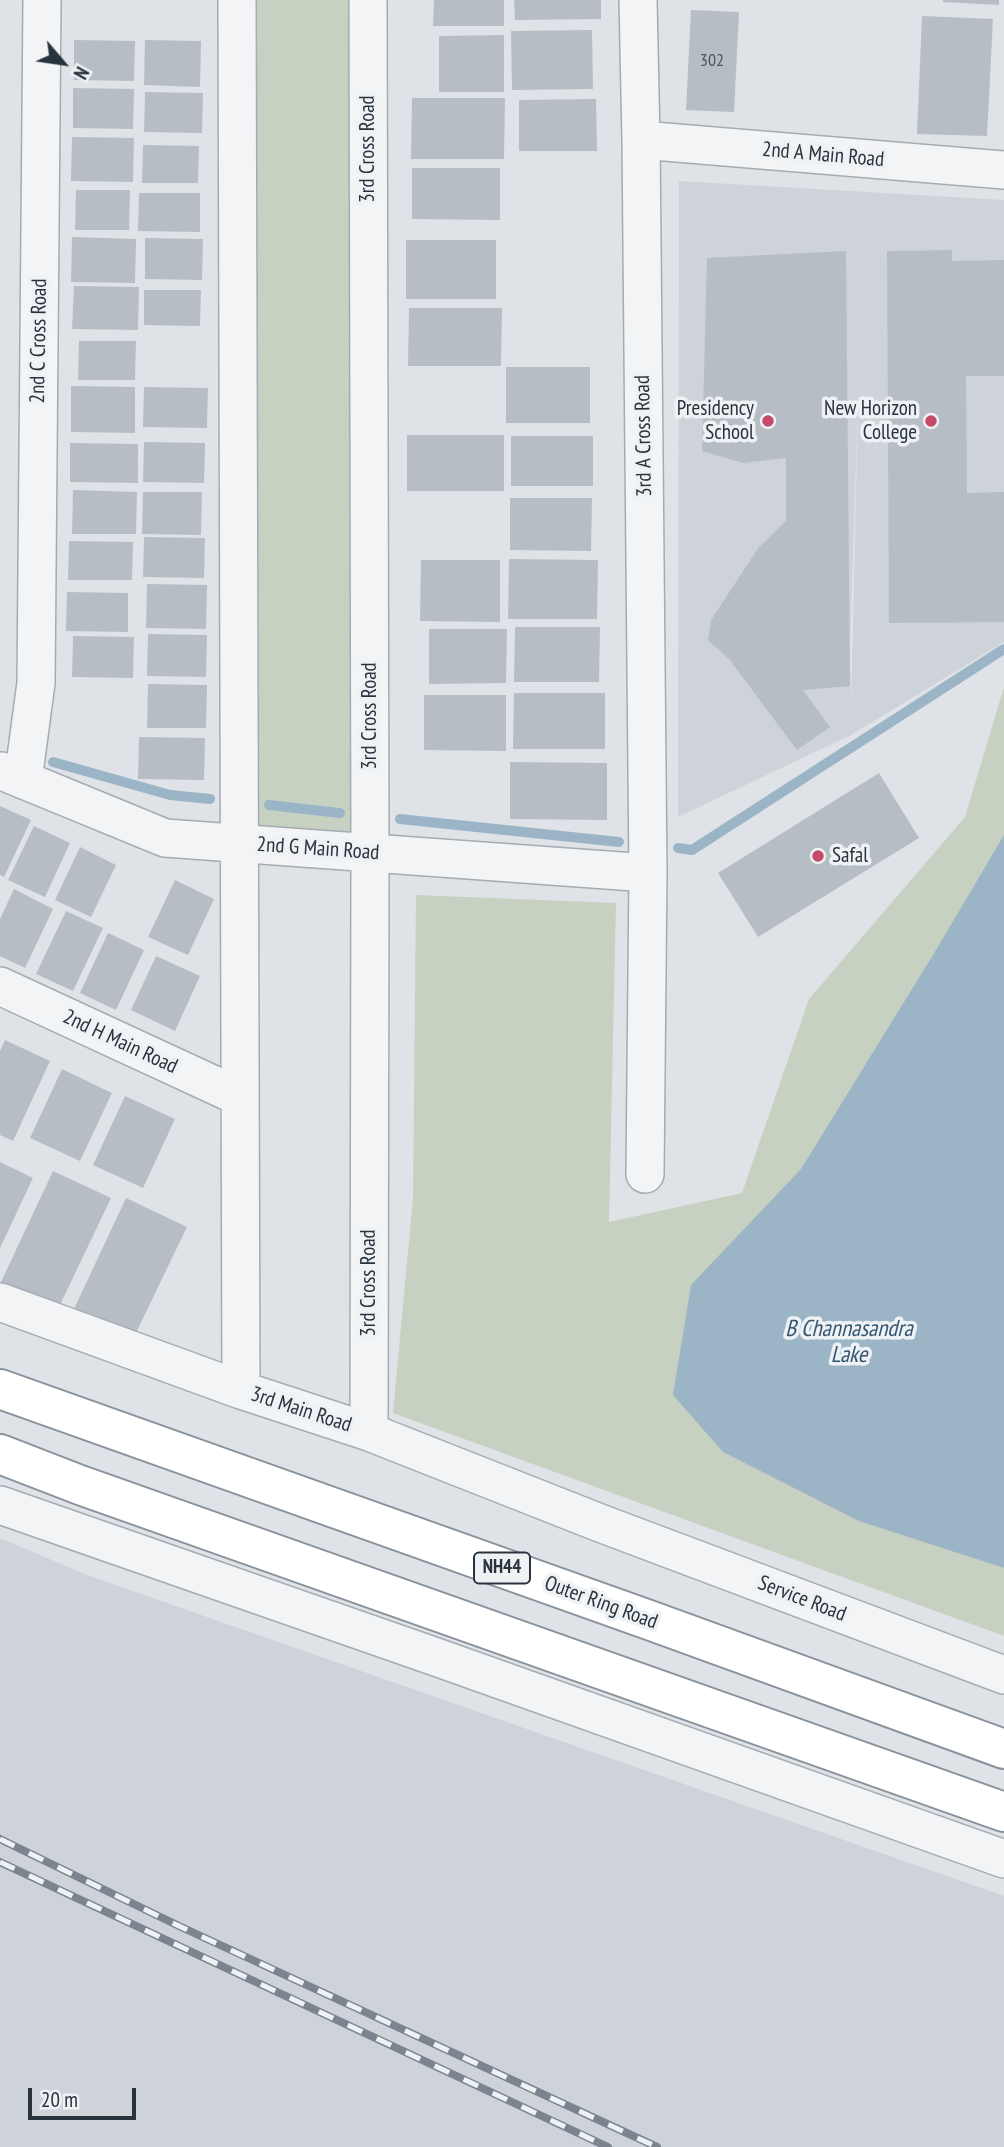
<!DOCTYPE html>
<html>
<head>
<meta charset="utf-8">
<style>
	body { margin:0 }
	#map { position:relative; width:1004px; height:2147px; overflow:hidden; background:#dfe3e8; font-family:"PT Sans Narrow",sans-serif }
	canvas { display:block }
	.north { position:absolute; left:28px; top:28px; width:70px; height:70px; -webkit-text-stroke:5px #eff2f5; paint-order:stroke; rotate:119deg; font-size:19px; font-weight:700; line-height:28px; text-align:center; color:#29333e }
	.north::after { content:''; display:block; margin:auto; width:24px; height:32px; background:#29333e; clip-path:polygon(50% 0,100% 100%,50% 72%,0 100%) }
	.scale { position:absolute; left:28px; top:2088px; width:108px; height:32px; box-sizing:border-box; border:4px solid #29333e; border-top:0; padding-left:9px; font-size:21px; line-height:24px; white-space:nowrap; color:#29333e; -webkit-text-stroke:5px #eff2f5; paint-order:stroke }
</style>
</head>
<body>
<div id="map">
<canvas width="1004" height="2147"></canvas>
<div class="north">N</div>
<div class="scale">20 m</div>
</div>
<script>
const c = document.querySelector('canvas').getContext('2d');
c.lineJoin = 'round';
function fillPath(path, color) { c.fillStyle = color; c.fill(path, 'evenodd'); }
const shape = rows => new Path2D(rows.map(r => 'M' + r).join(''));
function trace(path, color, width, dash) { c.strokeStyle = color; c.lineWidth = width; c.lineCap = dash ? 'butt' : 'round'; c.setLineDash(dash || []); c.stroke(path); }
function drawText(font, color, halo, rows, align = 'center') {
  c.font = font + ' "PT Sans Narrow",sans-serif'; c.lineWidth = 7; c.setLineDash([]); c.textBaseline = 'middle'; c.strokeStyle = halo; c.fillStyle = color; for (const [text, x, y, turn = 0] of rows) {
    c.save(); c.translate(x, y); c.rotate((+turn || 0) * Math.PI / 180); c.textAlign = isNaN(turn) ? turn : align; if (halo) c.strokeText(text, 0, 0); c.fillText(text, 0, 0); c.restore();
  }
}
const built = shape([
	[679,181,1004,200,1004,642,851,735,678,817],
	[859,369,859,370,851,703,850,651],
	[0,1538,87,1575,1004,1896,1004,2147,0,2147]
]);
const green = shape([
	[251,0,350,0,357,837,258,827],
	[1004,687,1004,1636,393,1413,413,1198,416,895,616,903,609,1222,742,1193,809,999,965,817]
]);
const water = shape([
	[1004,835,1004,1568,859,1521,723,1452,673,1395,691,1285,801,1169,933,955]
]);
const stream = shape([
	[53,762,170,795,210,799],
	[269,805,340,813],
	[400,819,619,842],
	[678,848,692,850,1004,649]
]);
const building = shape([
	[434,0,504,0,504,26,433,26],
	[514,0,601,0,601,19,515,20],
	[943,0,999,0,999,5,943,2],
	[691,10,739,12,734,112,686,110],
	[922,16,993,19,987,136,917,134],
	[592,30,593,89,512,90,511,31],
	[504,35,504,92,439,92,439,36],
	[74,40,135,41,134,81,74,80],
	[145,40,201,41,200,87,144,85],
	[73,88,134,89,133,129,73,128],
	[145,92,203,93,202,133,144,132],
	[412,98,505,98,504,159,411,159],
	[596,99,597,151,519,151,519,100],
	[72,137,134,138,133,182,71,181],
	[143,145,199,146,198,183,142,183],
	[412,168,500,168,500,220,412,219],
	[76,190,130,190,129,230,75,230],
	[139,193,200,193,200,232,138,231],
	[72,237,136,239,135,283,71,282],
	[145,238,203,239,202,280,145,279],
	[406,240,496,240,496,299,406,299],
	[952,250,952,261,1004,260,1004,376,966,376,967,493,1004,492,1004,622,889,623,887,251],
	[846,251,850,686,803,690,830,727,797,750,729,659,708,640,711,620,759,547,786,521,786,458,743,463,702,451,707,258],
	[74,286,139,287,138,330,72,329],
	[144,290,201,290,200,326,144,325],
	[409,308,502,308,501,366,408,366],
	[79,341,136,341,135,380,78,380],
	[506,367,590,367,590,423,506,423],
	[71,386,135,387,135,433,71,432],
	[144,387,208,388,207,428,143,427],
	[407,435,504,435,504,491,407,491],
	[511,436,593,436,593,486,511,486],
	[144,442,205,443,204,483,143,482],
	[70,443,138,444,138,483,70,482],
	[73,490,137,492,136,534,72,534],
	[143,492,202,492,201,535,142,534],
	[510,498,592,498,591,551,510,550],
	[144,537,205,538,204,578,143,577],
	[69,541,133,542,132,580,68,580],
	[509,559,598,560,597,619,508,619],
	[421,560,500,560,500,622,420,621],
	[147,584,207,585,206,629,146,628],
	[67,592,128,593,128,632,66,631],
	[515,627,600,627,599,682,514,682],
	[429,629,507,629,506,683,429,684],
	[148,634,207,635,206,677,147,676],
	[73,636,134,637,133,678,72,677],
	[148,684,207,685,206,728,147,728],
	[514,693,605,693,605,749,513,749],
	[424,695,506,695,506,751,424,750],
	[139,737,205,738,204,780,138,779],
	[510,762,607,763,607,820,510,819],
	[879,773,919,838,758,937,718,873],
	[0,806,31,820,4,877,0,875],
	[34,826,70,843,45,897,8,880],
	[80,847,116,865,91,917,55,900],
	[175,880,214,899,188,955,148,937],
	[14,889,53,909,25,968,0,956,0,919],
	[66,911,103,928,73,991,36,974],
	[108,933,144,950,116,1010,80,993],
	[156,956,200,976,175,1031,131,1010],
	[5,1040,50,1061,13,1141,0,1135,0,1051],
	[62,1069,112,1093,80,1161,30,1138],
	[125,1096,175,1119,143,1188,93,1165],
	[0,1162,33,1178,0,1248],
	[53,1171,111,1198,58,1309,1,1282],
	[126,1198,187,1227,134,1337,74,1309]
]);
const minor = shape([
	[237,0,241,1390],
	[368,0,370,853,369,1432],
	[638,0,641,140,648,873,645,1174],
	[641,140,1004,170],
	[2,771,165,838,648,873],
	[23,780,36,683,42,0],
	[0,986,240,1097],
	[0,1302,241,1390,369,1432,600,1523,1004,1675],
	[0,1505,436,1657,1004,1859]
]);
const highway = shape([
	[0,1389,649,1620,1004,1749],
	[0,1454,80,1485,1004,1812]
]);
const rail = shape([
	[0,1839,179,1926,657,2147],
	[0,1862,608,2147]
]);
const markers = [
	[768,421,7,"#c64b6a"],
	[931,421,7,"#c64b6a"],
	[818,856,7,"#c64b6a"]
];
const numberNames = [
	["302",712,61]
];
const shields = [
	[502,1568,56]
];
const shieldNames = [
	["NH44",502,1568]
];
const streetNames = [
	["3rd Cross Road",368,149,-90],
	["2nd A Main Road",823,155,5],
	["2nd C Cross Road",39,341,-89],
	["3rd A Cross Road",644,436,-91],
	["3rd Cross Road",370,716,-90],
	["2nd G Main Road",318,849,4],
	["2nd H Main Road",120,1042,25],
	["3rd Cross Road",369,1283,-90],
	["3rd Main Road",301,1410,18],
	["Service Road",802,1599,21],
	["Outer Ring Road",601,1603,20]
];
const poiNames = [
	["Presidency",754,409],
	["School",754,433],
	["New Horizon",917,409],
	["College",917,433],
	["Safal",832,856,"left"]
];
const waterNames = [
	["B Channasandra",849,1329],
	["Lake",849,1355]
];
fillPath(built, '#ced3d9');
fillPath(green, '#c7d1c1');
fillPath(water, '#9cb5c6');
trace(stream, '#9cb5c6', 10);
fillPath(building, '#b7bdc4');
trace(minor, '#a5abb2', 40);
trace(highway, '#88929d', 42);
trace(minor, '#f2f4f6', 37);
trace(highway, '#fff', 38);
trace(rail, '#7a8590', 8);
trace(rail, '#eff2f5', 5, [16]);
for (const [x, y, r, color] of markers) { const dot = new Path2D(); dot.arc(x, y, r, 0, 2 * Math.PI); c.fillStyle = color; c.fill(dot); trace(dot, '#eff2f5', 2.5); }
drawText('18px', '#4c5660', null, numberNames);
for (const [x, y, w] of shields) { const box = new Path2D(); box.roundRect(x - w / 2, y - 15.5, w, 31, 5); c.fillStyle = '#eff2f5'; c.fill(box); trace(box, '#29333e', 2); }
drawText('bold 19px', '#29333e', null, shieldNames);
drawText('21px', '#29333e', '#eff2f5', streetNames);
drawText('21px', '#29333e', '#eff2f5', poiNames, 'right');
drawText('italic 23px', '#355570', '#eff2f5', waterNames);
</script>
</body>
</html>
